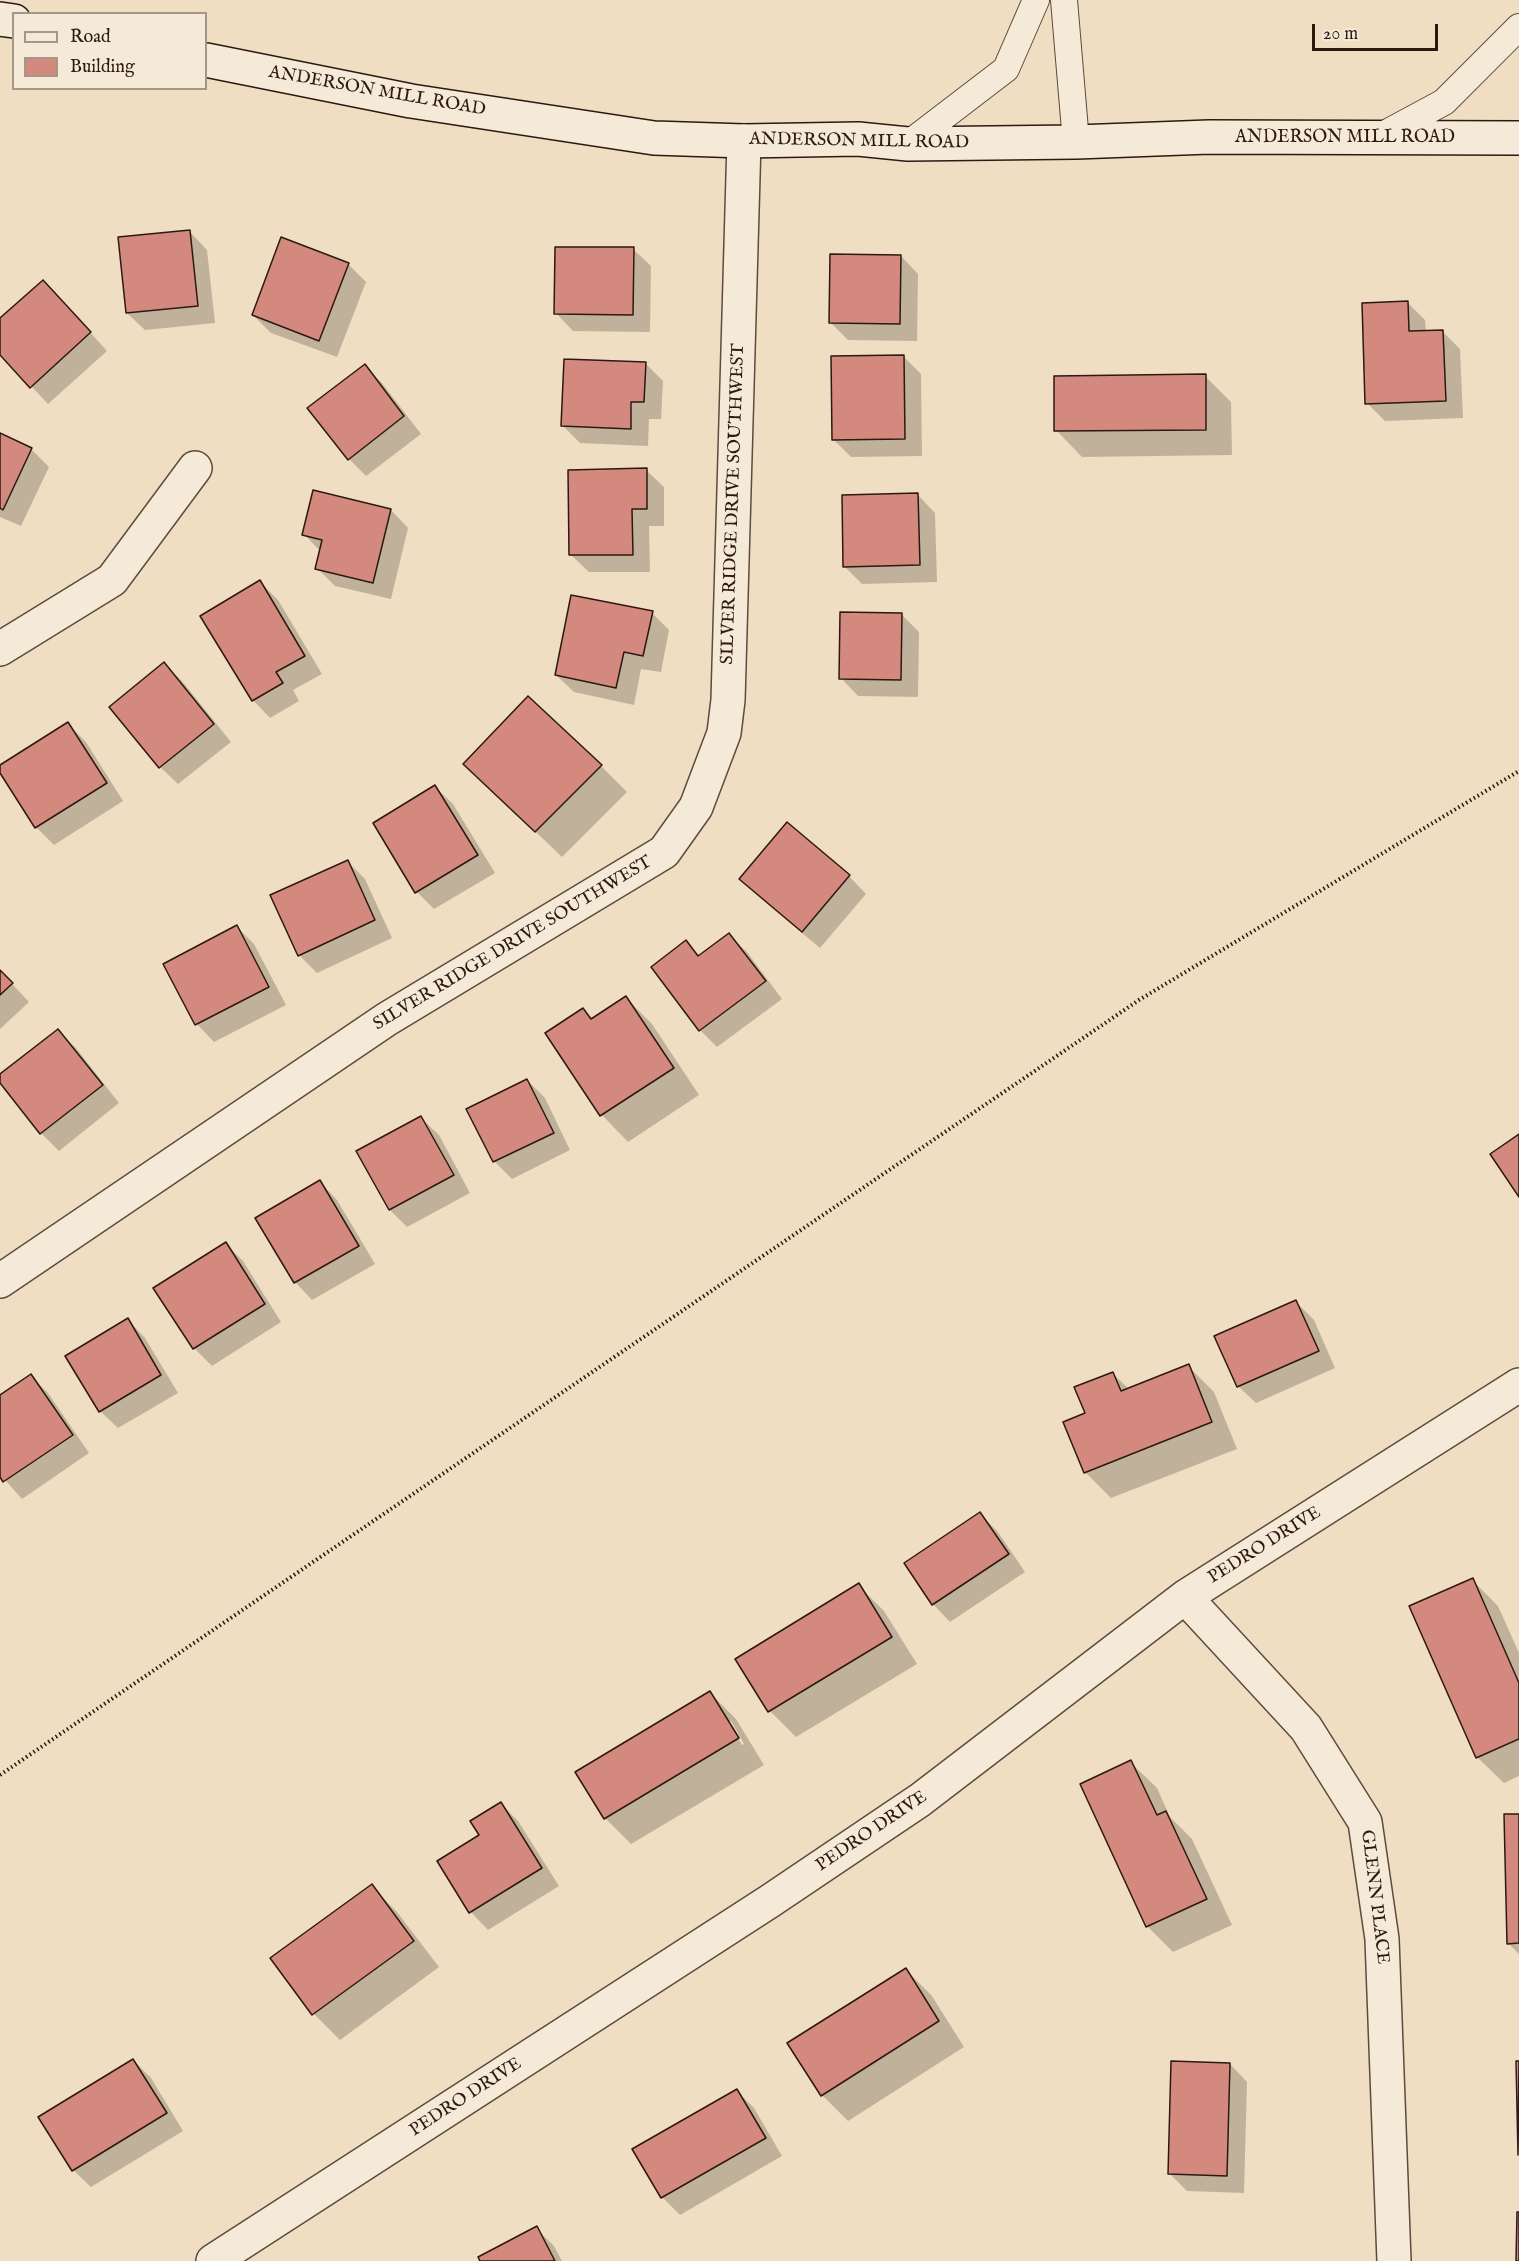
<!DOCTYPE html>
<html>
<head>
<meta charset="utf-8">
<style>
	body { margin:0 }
	#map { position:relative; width:1519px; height:2261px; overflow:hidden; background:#f0dec2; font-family:"IM FELL English",serif }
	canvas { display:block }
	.legend { position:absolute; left:12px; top:12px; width:195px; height:78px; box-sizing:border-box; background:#f5ead7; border:2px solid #a59688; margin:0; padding:8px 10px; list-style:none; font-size:18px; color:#2d1912 }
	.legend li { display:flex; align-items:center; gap:12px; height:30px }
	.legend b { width:30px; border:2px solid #a59688 }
	.scale { position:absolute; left:1312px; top:24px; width:126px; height:27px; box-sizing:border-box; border:3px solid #2d1912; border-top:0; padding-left:8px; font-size:18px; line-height:21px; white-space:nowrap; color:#2d1912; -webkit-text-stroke:4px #f5ead7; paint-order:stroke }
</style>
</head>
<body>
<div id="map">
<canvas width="1519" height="2261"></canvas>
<ul class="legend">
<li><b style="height:8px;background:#f5ead7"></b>Road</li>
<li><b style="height:16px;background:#d3897d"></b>Building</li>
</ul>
<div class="scale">20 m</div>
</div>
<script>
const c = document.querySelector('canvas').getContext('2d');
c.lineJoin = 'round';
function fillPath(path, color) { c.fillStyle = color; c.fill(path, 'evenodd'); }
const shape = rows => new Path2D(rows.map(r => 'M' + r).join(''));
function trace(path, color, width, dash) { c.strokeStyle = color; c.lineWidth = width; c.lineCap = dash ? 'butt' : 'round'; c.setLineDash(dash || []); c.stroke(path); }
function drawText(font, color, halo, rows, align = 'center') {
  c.font = font + ' "IM FELL English",serif'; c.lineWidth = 4.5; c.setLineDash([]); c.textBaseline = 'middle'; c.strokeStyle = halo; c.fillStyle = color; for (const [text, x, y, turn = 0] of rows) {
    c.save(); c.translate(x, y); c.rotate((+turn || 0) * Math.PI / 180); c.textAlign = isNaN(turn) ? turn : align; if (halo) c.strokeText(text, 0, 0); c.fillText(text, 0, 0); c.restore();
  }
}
const shadow = shape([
	[190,232,207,250,215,323,145,330,127,313],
	[633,249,651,266,650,332,573,331,556,313],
	[901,256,918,274,917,341,848,340,830,322],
	[348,264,366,282,337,357,271,333,253,315],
	[60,299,107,351,48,404,0,353,0,320],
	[1408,303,1425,320,1426,332,1443,332,1460,349,1463,418,1385,421,1367,403],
	[904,357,921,374,922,456,851,457,834,440],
	[645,363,663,381,661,419,649,419,648,446,580,443,563,426],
	[364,366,382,383,421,434,366,476,349,459],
	[1205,376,1231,402,1232,455,1082,457,1056,430],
	[0,435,31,449,49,467,21,526,0,517],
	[646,470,664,487,664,526,649,526,650,572,589,572,571,555],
	[314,492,391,510,408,528,391,599,335,586,317,568,321,552,304,534],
	[918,495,935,513,937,582,862,584,845,567],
	[260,582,278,600,322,674,293,690,299,701,270,718,253,700],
	[652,613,669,630,661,672,641,669,634,705,574,692,556,675],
	[901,614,919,632,918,697,858,696,841,678],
	[164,664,182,681,231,742,178,784,160,767],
	[68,724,86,742,123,801,54,845,36,827,0,770,0,767],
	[601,766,627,792,562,857,492,790],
	[435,787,453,804,495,873,434,909,417,892],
	[347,861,365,879,392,938,317,973,299,955],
	[849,876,866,894,820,948,758,896,741,879],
	[237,927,254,944,286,1005,214,1042,197,1024,165,964],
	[729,935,747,952,782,999,717,1047,700,1030,686,942,700,956],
	[0,971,29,1002,0,1029],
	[626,998,652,1024,699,1095,628,1142,602,1115,547,1033,583,1010,593,1019],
	[58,1031,76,1048,119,1103,59,1151,41,1133,0,1080,0,1076],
	[527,1080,545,1098,570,1150,512,1179,494,1161],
	[421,1118,439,1135,470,1193,407,1227,390,1210],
	[320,1182,337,1200,375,1264,312,1300,295,1282],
	[226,1244,243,1261,281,1322,212,1366,194,1348,155,1288],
	[1296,1302,1314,1320,1335,1368,1256,1403,1238,1386],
	[128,1320,145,1338,178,1393,118,1428,100,1411],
	[1188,1366,1214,1392,1237,1449,1111,1498,1085,1472,1086,1414,1113,1374,1129,1389],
	[31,1376,48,1393,89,1453,22,1499,0,1474,0,1397],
	[980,1514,998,1532,1025,1572,950,1622,933,1604,906,1564],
	[1472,1580,1498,1606,1519,1653,1519,1776,1504,1783,1477,1757],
	[858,1585,884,1611,917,1664,796,1737,770,1711,737,1659],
	[710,1693,736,1719,764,1765,631,1844,605,1818],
	[727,1721,731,1721,744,1744,742,1745],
	[1130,1762,1157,1788,1170,1817,1192,1839,1232,1925,1173,1952,1147,1926],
	[501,1804,518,1821,559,1886,488,1930,471,1912,439,1862,481,1835],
	[1519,1816,1519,1954,1508,1943],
	[371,1886,397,1912,439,1967,340,2040,314,2014,272,1959],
	[906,1970,932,1996,964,2047,848,2121,822,2095],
	[133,2060,151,2078,183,2131,91,2187,73,2170],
	[1517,2062,1519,2062,1519,2145],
	[1230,2064,1247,2082,1244,2193,1187,2191,1170,2174],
	[737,2091,754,2108,782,2156,680,2215,662,2197],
	[536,2228,554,2246,562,2261,482,2261]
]);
const building = shape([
	[190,230,198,306,126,313,118,237,190,230],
	[281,237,349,263,319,341,252,315,281,237],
	[555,247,634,247,633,315,554,314,555,247],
	[830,254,901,255,900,324,829,323,830,254],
	[43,280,91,332,30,388,0,355,0,318,43,280],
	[1408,301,1409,331,1443,330,1446,401,1365,404,1362,303,1408,301],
	[904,355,905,439,832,440,831,356,904,355],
	[564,359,646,362,644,402,631,402,631,429,561,426,564,359],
	[365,364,404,416,348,460,307,408,365,364],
	[1206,374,1206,430,1054,431,1054,376,1206,374],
	[0,433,32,448,3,510,0,508,0,433],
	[647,468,647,509,632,509,633,555,569,555,568,470,647,468],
	[313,490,391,509,373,583,315,569,322,540,302,535,313,490],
	[918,493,920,565,843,567,842,495,918,493],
	[260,580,305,656,276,672,283,683,252,701,200,616,260,580],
	[571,595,653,611,643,656,624,652,616,688,555,675,571,595],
	[840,612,902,613,901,680,839,679,840,612],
	[164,662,214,724,159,768,109,707,164,662],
	[528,696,602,765,535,832,463,764,528,696],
	[68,722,107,783,35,828,0,773,0,765,68,722],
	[435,785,478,855,415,893,373,823,435,785],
	[787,822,850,875,802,932,739,879,787,822],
	[348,860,375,920,298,956,270,895,348,860],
	[237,925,269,987,195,1025,163,964,237,925],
	[729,933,766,981,699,1031,651,967,686,940,698,956,729,933],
	[0,970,13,983,0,995,0,970],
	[626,996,674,1068,600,1116,545,1033,583,1008,591,1019,626,996],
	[58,1029,103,1085,40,1134,0,1083,0,1074,58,1029],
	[527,1079,554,1133,493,1162,466,1109,527,1079],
	[421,1116,454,1175,389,1210,356,1151,421,1116],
	[1519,1134,1519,1197,1490,1154,1519,1134],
	[320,1180,359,1246,294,1283,255,1218,320,1180],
	[226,1242,265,1304,193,1349,153,1288,226,1242],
	[1296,1300,1319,1351,1237,1387,1214,1336,1296,1300],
	[128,1318,161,1375,99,1412,65,1356,128,1318],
	[1189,1364,1212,1422,1084,1473,1063,1422,1085,1413,1074,1387,1113,1372,1121,1391,1189,1364],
	[31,1374,73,1435,3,1482,0,1477,0,1395,31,1374],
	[980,1512,1009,1554,932,1605,904,1563,980,1512],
	[1473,1578,1519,1683,1519,1739,1476,1758,1409,1606,1473,1578],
	[859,1583,892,1637,768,1712,735,1659,859,1583],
	[710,1691,739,1738,604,1819,575,1772,710,1691],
	[1131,1760,1157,1815,1166,1811,1207,1899,1146,1927,1080,1784,1131,1760],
	[501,1802,542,1868,469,1913,437,1861,479,1835,470,1821,501,1802],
	[1504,1814,1519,1814,1519,1943,1507,1944,1504,1814],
	[372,1884,414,1941,312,2015,270,1958,372,1884],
	[906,1968,939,2021,821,2096,787,2043,906,1968],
	[133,2059,167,2113,72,2171,38,2117,133,2059],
	[1171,2061,1230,2063,1227,2176,1168,2174,1171,2061],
	[1516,2061,1519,2061,1518,2155,1516,2061],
	[737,2089,766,2138,661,2198,632,2149,737,2089],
	[1517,2212,1519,2212,1519,2261,1516,2261,1517,2212],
	[537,2226,555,2261,480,2261,478,2257,537,2226]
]);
const path = shape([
	[0,1775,1139,1000,1519,771]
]);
const lane = shape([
	[1064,0,1076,142],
	[1379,137,1444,102,1519,27],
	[908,144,1006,69,1036,0]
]);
const street = shape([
	[0,649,112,580,195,468],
	[0,1281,387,1019,664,852,696,807,724,733,728,700,744,141],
	[1185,1597,1306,1728,1365,1822,1382,1939,1394,2261],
	[213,2261,770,1901,920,1800,1185,1597,1519,1385]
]);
const secondary = shape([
	[0,19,14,21],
	[206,60,411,101,654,138,744,141,858,139,908,144,1076,142,1209,137,1519,138]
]);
const streetNames = [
	["ANDERSON MILL ROAD",377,92,10],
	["ANDERSON MILL ROAD",1345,138],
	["ANDERSON MILL ROAD",859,142,1],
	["SILVER RIDGE DRIVE SOUTHWEST",734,504,-88],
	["SILVER RIDGE DRIVE SOUTHWEST",513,944,-31],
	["PEDRO DRIVE",1265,1546,-32],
	["PEDRO DRIVE",872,1832,-34],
	["GLENN PLACE",1374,1897,83],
	["PEDRO DRIVE",466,2098,-33]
];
fillPath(shadow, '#0003');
fillPath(building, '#d3897d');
trace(building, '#2d1912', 1.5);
trace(lane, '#5e4a3e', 28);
trace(street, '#5e4a3e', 36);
trace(secondary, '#2d1912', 36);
trace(path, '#2d1912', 4, [1.5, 3]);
trace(lane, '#f5ead7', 26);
trace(street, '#f5ead7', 33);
trace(secondary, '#f5ead7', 33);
drawText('18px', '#2d1912', '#f5ead7', streetNames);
</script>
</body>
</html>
